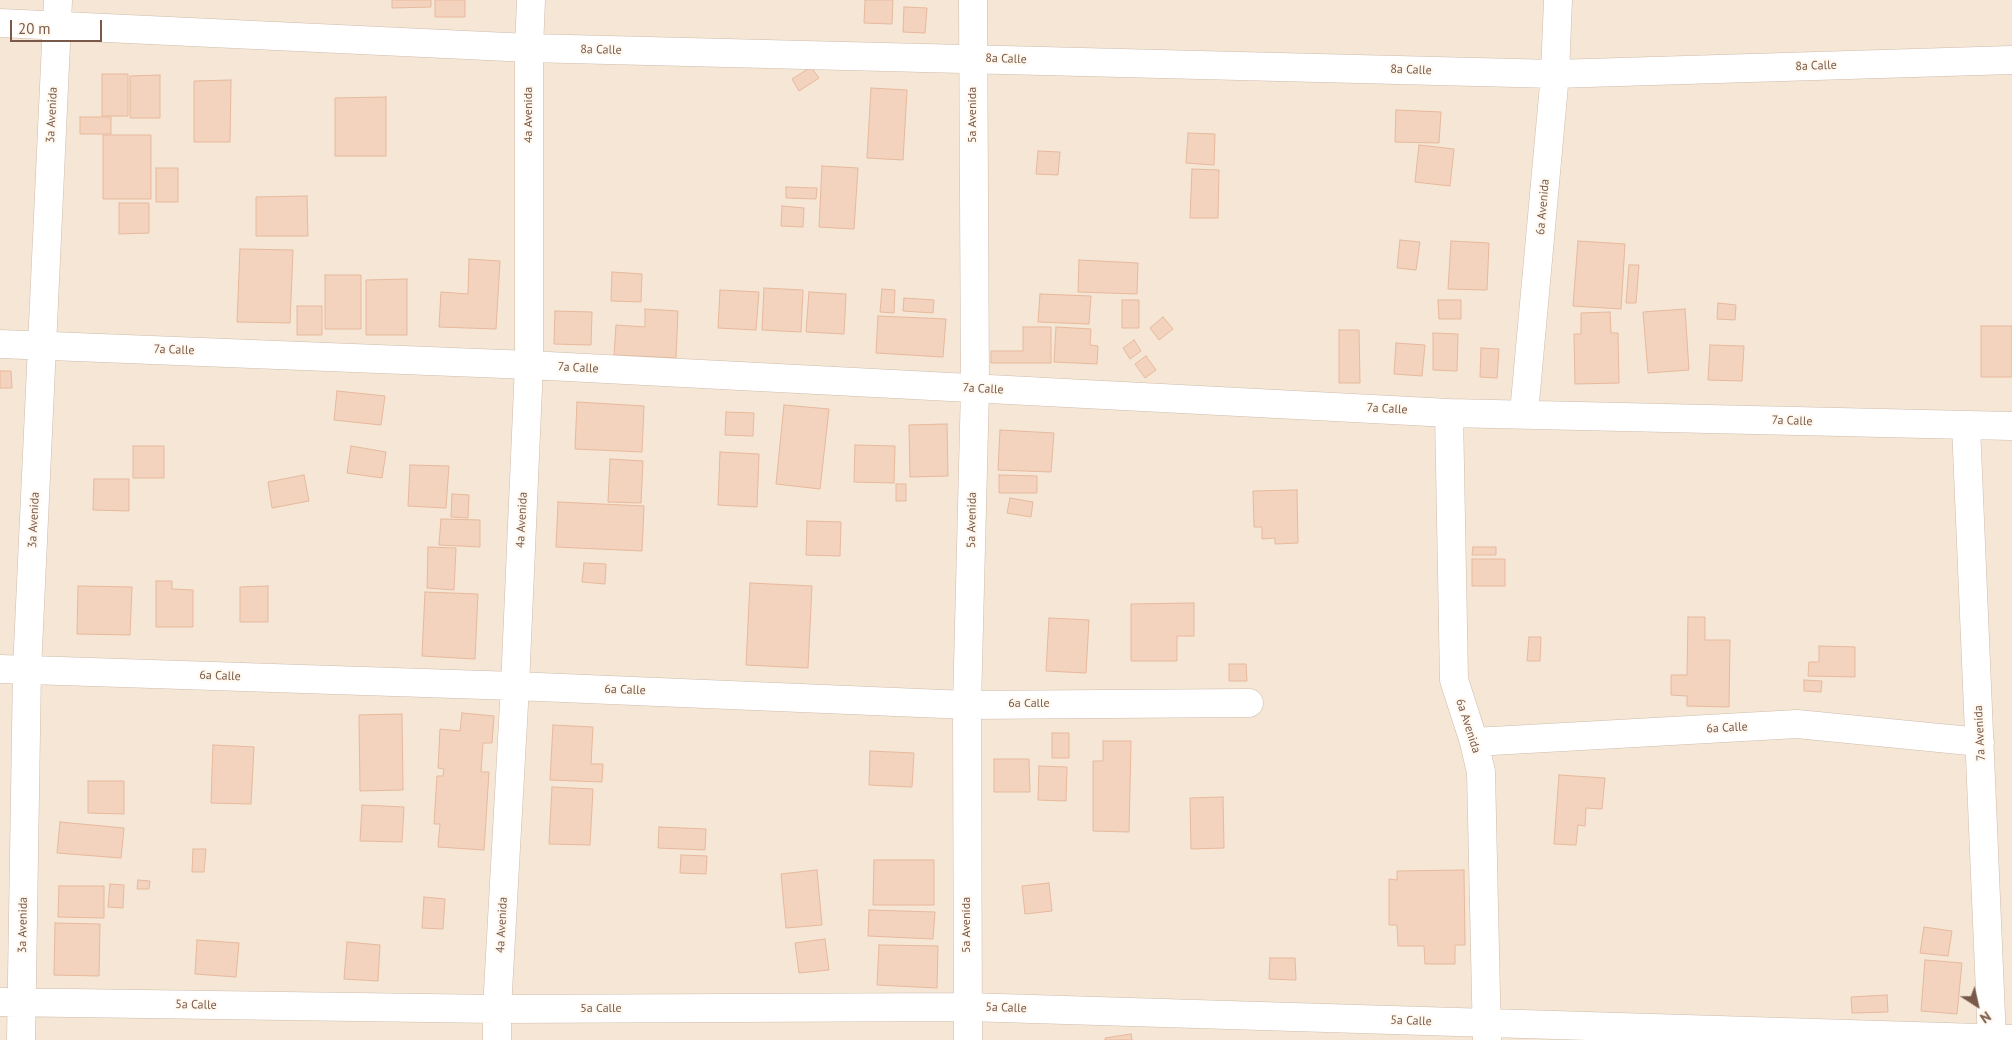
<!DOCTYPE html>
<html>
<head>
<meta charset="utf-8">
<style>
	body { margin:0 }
	#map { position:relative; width:2012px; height:1040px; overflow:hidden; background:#fdf5e7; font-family:"PT Sans",sans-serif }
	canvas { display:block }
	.north { position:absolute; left:1952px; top:980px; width:50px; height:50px; -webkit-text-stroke:4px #fff8ef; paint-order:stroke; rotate:145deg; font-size:14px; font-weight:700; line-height:20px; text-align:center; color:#795a4a }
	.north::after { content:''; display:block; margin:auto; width:18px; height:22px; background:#795a4a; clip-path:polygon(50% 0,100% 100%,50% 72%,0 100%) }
	.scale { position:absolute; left:10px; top:20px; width:92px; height:22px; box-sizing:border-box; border:2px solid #795a4a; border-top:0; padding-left:6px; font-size:15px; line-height:18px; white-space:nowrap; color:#795a4a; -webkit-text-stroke:4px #fff8ef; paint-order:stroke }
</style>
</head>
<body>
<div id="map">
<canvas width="2012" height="1040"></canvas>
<div class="north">N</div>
<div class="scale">20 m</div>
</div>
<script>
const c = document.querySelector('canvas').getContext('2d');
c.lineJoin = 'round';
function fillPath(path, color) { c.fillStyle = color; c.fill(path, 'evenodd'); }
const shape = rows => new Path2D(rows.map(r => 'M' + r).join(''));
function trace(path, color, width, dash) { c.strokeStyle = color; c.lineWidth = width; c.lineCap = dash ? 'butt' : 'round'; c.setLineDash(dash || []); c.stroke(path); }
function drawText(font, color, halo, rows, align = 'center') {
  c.font = font + ' "PT Sans",sans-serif'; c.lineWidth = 4; c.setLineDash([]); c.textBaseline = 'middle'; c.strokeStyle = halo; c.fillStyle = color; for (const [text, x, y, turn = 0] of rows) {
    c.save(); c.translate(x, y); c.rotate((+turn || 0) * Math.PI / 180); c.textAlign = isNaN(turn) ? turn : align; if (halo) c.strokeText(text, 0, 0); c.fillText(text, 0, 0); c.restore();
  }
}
const residential = shape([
	[0,0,2012,0,2012,1040,0,1040]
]);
const building = shape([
	[392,0,431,0,431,7,392,8,392,0],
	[435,0,465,0,465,17,435,17,435,0],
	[865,0,893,0,892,24,864,23,865,0],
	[904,7,927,8,925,33,903,32,904,7],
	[811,67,819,78,799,91,792,79,811,67],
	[102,74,128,74,128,116,102,116,102,74],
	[160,75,160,118,130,118,130,76,160,75],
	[231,80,230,142,194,142,194,81,231,80],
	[871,88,907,90,903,160,867,158,871,88],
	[386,97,386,156,335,156,335,98,386,97],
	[1396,110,1441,112,1439,143,1395,142,1396,110],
	[80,117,111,117,111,134,80,134,80,117],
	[1188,133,1215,134,1214,165,1186,163,1188,133],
	[103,135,151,135,151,199,103,199,103,135],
	[1419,145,1454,149,1450,186,1415,182,1419,145],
	[1038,151,1060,152,1058,175,1036,174,1038,151],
	[822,166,858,168,854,229,819,227,822,166],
	[156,168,178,168,178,202,156,202,156,168],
	[1192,169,1219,170,1218,218,1190,218,1192,169],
	[786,187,817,188,816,199,786,198,786,187],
	[307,196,308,236,256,236,256,197,307,196],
	[119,203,149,203,149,233,119,234,119,203],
	[782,206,804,208,803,227,781,226,782,206],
	[1400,240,1420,242,1416,270,1397,268,1400,240],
	[1451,241,1489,243,1487,290,1448,289,1451,241],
	[1578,241,1625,244,1621,309,1573,306,1578,241],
	[240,249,293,250,290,323,237,322,240,249],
	[469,259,500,261,496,329,439,327,441,292,468,294,469,259],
	[1079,260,1138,263,1137,294,1078,292,1079,260],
	[1629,265,1639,265,1636,303,1626,303,1629,265],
	[612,272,642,274,641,302,611,301,612,272],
	[325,275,361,275,361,329,325,329,325,275],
	[407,279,407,335,366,335,366,280,407,279],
	[764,288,803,290,801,332,762,330,764,288],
	[882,289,895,290,894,313,880,312,882,289],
	[720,290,759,292,756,330,718,328,720,290],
	[809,292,846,294,844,334,806,332,809,292],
	[1040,294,1091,296,1089,324,1038,322,1040,294],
	[904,298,934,300,933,313,903,311,904,298],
	[1122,300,1139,300,1139,328,1122,328,1122,300],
	[1438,300,1461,300,1461,319,1439,319,1438,300],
	[1718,303,1736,305,1735,320,1717,319,1718,303],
	[297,306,322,306,322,335,297,335,297,306],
	[645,309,678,311,676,358,614,355,616,325,645,327,645,309],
	[1685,309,1689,370,1648,373,1643,312,1685,309],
	[555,311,592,312,591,345,554,344,555,311],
	[1610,312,1611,333,1618,333,1619,383,1575,384,1574,334,1581,334,1581,313,1610,312],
	[878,316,946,319,943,357,876,353,878,316],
	[1163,317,1173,329,1159,340,1150,328,1163,317],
	[1981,326,2012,326,2012,377,1981,377,1981,326],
	[1023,327,1051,327,1051,363,991,363,991,351,1023,351,1023,327],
	[1056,327,1091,329,1090,345,1098,346,1097,364,1054,362,1056,327],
	[1339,330,1359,330,1360,383,1339,383,1339,330],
	[1433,333,1458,334,1457,371,1433,370,1433,333],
	[1134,340,1141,351,1130,359,1123,348,1134,340],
	[1396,343,1425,345,1422,376,1394,374,1396,343],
	[1710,345,1744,346,1742,381,1708,380,1710,345],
	[1481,348,1499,349,1497,378,1480,377,1481,348],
	[1146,356,1156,370,1145,378,1135,364,1146,356],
	[0,371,11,371,12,388,0,388,0,371],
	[337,391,385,396,381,425,334,420,337,391],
	[577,402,644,406,642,452,575,449,577,402],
	[784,405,829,409,820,489,776,484,784,405],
	[726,412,754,413,753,436,725,435,726,412],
	[947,424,948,476,910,477,909,425,947,424],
	[1000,430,1054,433,1051,472,998,470,1000,430],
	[855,445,895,446,894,483,854,482,855,445],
	[133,446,164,446,164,478,133,478,133,446],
	[351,446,386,452,382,478,347,473,351,446],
	[720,452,759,454,757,507,718,505,720,452],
	[610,459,643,461,641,503,608,502,610,459],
	[410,465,449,466,446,508,408,506,410,465],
	[304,475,309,501,272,508,268,482,304,475],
	[999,475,1037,476,1037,493,999,493,999,475],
	[94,479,129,479,129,511,93,510,94,479],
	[896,484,906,484,906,501,896,501,896,484],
	[1297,490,1298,543,1275,544,1275,538,1262,539,1262,527,1254,527,1253,491,1297,490],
	[452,494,469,495,468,518,451,517,452,494],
	[1010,498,1033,502,1031,517,1007,513,1010,498],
	[558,502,644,506,642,551,556,547,558,502],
	[441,519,480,520,480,547,439,545,441,519],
	[807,521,841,522,840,556,806,555,807,521],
	[428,547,456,548,454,590,427,588,428,547],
	[1473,547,1496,547,1496,555,1472,555,1473,547],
	[1472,559,1505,559,1505,586,1472,586,1472,559],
	[584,563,606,564,605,584,582,582,584,563],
	[156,581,172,581,172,589,193,590,193,627,156,627,156,581],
	[750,583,812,586,808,668,746,665,750,583],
	[78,586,132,587,130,635,77,634,78,586],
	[268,586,268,622,240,622,240,587,268,586],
	[425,592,478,594,475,659,422,656,425,592],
	[1194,603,1194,636,1177,636,1177,661,1131,661,1131,604,1194,603],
	[1688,617,1705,617,1705,640,1730,640,1729,707,1687,706,1687,696,1671,695,1671,675,1687,675,1688,617],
	[1049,618,1089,620,1086,673,1046,671,1049,618],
	[1529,637,1541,637,1540,661,1527,661,1529,637],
	[1819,646,1855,647,1855,677,1808,676,1809,662,1819,662,1819,646],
	[1229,664,1246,664,1247,681,1229,681,1229,664],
	[1804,680,1822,681,1821,692,1804,691,1804,680],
	[462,713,494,716,492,743,483,743,481,772,489,772,484,850,438,847,440,824,434,824,437,776,443,776,444,769,438,768,440,729,460,731,462,713],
	[402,714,403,790,360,791,359,715,402,714],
	[553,725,593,727,591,764,603,764,602,782,550,780,553,725],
	[1052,733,1069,733,1069,758,1052,758,1052,733],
	[1103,741,1131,741,1129,832,1093,831,1093,761,1103,761,1103,741],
	[213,745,254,747,251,804,211,803,213,745],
	[870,751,914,753,912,787,869,785,870,751],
	[994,759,1029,759,1030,792,994,792,994,759],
	[1039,766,1067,767,1066,801,1038,800,1039,766],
	[1559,775,1605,778,1602,809,1586,808,1585,826,1578,825,1576,845,1554,844,1559,775],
	[88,781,124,781,124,814,88,813,88,781],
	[552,787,593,789,590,845,549,844,552,787],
	[1223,797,1224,848,1191,849,1190,798,1223,797],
	[362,805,404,807,402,842,360,841,362,805],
	[60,822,124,828,121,858,57,853,60,822],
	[659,827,706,829,705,850,658,848,659,827],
	[193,849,206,849,204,872,192,872,193,849],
	[681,855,707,856,706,874,680,873,681,855],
	[874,860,934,860,934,905,873,905,874,860],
	[817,870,822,925,786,928,781,874,817,870],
	[1464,870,1465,945,1455,945,1455,964,1425,964,1424,946,1398,946,1397,925,1389,925,1389,879,1397,880,1397,871,1464,870],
	[138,880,150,881,149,889,137,889,138,880],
	[1049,883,1052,911,1025,914,1022,886,1049,883],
	[110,884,124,885,123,908,108,907,110,884],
	[59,886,104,886,104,918,58,917,59,886],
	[424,897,445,899,443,929,422,928,424,897],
	[869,910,935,912,933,939,868,936,869,910],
	[55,923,100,924,99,976,54,975,55,923],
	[1924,927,1952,931,1948,956,1920,953,1924,927],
	[825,939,829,970,799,973,795,943,825,939],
	[197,940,239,943,236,977,195,974,197,940],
	[347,942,380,945,378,981,344,979,347,942],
	[879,945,938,946,937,988,877,985,879,945],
	[1270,958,1295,958,1296,980,1269,979,1270,958],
	[1925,960,1962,963,1957,1014,1921,1011,1925,960],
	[1887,995,1888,1012,1852,1013,1851,997,1887,995],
	[1131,1034,1132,1040,1105,1040,1105,1038,1131,1034]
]);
const street = shape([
	[0,23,529,48,1555,74,2012,60],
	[0,344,529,365,1449,413,2012,426],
	[1449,413,1454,680,1474,742,1481,772,1487,1040],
	[1524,413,1555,74,1558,0],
	[1966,426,1992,1040],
	[0,669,515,686,967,705,1249,703],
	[1474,742,1797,724,1980,742],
	[0,1002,497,1009,967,1007,2012,1039],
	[21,1040,27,670,58,0],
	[497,1040,497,1009,515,686,529,365,529,48,531,0],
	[968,1040,967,705,975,388,973,0]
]);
const streetNames = [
	["8a Calle",601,50,1],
	["8a Calle",1006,59,2],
	["8a Calle",1816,66,-2],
	["8a Calle",1411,70,2],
	["3a Avenida",52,115,-87],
	["4a Avenida",529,115,-90],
	["5a Avenida",973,115,-90],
	["6a Avenida",1543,207,-85],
	["7a Calle",174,350,2],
	["7a Calle",578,368,3],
	["7a Calle",983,389,3],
	["7a Calle",1387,409,3],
	["7a Calle",1792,421,2],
	["3a Avenida",34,520,-87],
	["4a Avenida",522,520,-87],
	["5a Avenida",972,520,-89],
	["6a Calle",220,676,2],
	["6a Calle",625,690,2],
	["6a Calle",1029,704],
	["6a Avenida",1468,726,72],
	["6a Calle",1727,728,-3],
	["7a Avenida",1980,733,-93],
	["3a Avenida",23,925,-89],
	["4a Avenida",502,925,-87],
	["5a Avenida",967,925,-90],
	["5a Calle",196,1005,1],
	["5a Calle",1006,1008,2],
	["5a Calle",601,1009],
	["5a Calle",1411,1021,2]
];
fillPath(residential, '#f5e6d5');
fillPath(building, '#f4d3be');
trace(building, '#e7b99d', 1);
trace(street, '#d0bcac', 29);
trace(street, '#fff', 28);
drawText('12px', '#795a4a', '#fff8ef', streetNames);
</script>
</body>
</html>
